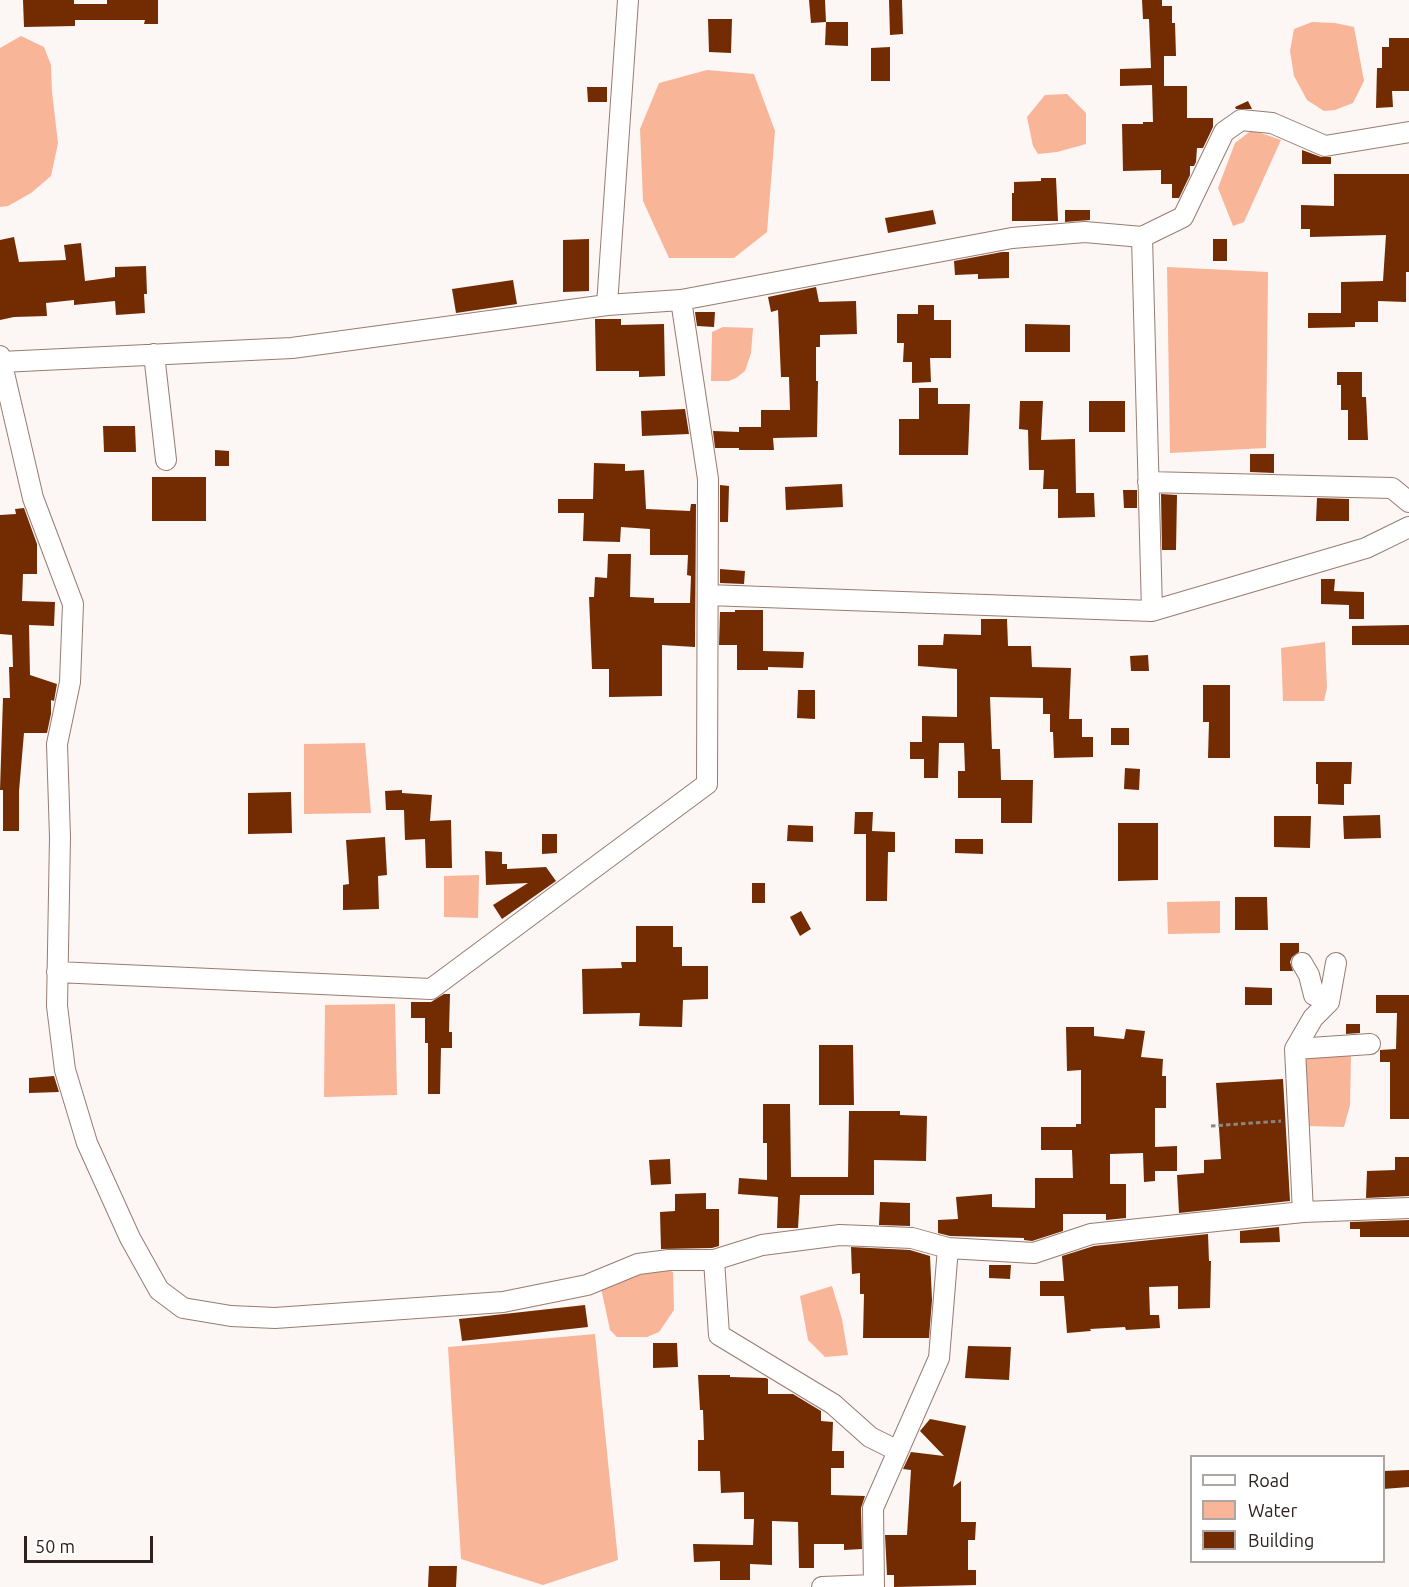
<!DOCTYPE html>
<html>
<head>
<meta charset="utf-8">
<style>
	body { margin:0 }
	#map { position:relative; width:1409px; height:1587px; overflow:hidden; background:#fcf6f4; font-family:Ubuntu,sans-serif }
	canvas { display:block }
	.legend { position:absolute; left:1190px; top:1455px; width:195px; height:108px; box-sizing:border-box; background:#fff; border:2px solid #aba7a5; margin:0; padding:8px 10px; list-style:none; font-size:18px; color:#2d221d }
	.legend li { display:flex; align-items:center; gap:12px; height:30px }
	.legend b { width:30px; border:2px solid #aba7a5 }
	.scale { position:absolute; left:24px; top:1536px; width:129px; height:27px; box-sizing:border-box; border:3px solid #2d221d; border-top:0; padding-left:8px; font-size:18px; line-height:21px; white-space:nowrap; color:#2d221d; -webkit-text-stroke:4px #fff; paint-order:stroke }
</style>
</head>
<body>
<div id="map">
<canvas width="1409" height="1587"></canvas>
<ul class="legend">
<li><b style="height:8px;background:#fff"></b>Road</li>
<li><b style="height:16px;background:#f9b598"></b>Water</li>
<li><b style="height:16px;background:#732b02"></b>Building</li>
</ul>
<div class="scale">50 m</div>
</div>
<script>
const c = document.querySelector('canvas').getContext('2d');
c.lineJoin = 'round';
function fillPath(path, color) { c.fillStyle = color; c.fill(path, 'evenodd'); }
const shape = rows => new Path2D(rows.map(r => 'M' + r).join(''));
function trace(path, color, width, dash) { c.strokeStyle = color; c.lineWidth = width; c.lineCap = dash ? 'butt' : 'round'; c.setLineDash(dash || []); c.stroke(path); }
const water = shape([
	[1312,22,1335,23,1354,27,1364,81,1353,103,1335,110,1324,111,1307,100,1294,76,1290,51,1294,29],
	[21,36,44,47,51,65,52,92,58,143,51,176,31,193,8,206,0,207,0,48],
	[707,70,754,74,775,131,767,232,734,258,669,258,643,201,640,129,659,83],
	[1067,94,1086,113,1086,144,1057,152,1038,154,1033,146,1027,117,1045,95],
	[1252,130,1281,140,1244,222,1233,226,1218,188,1235,143],
	[1167,267,1268,272,1266,448,1170,453],
	[723,327,753,328,751,353,745,371,736,378,729,381,711,381,712,332],
	[1325,642,1327,688,1324,701,1283,701,1281,648],
	[365,743,371,813,304,814,304,744],
	[479,875,478,918,444,917,444,876],
	[1220,901,1220,933,1168,934,1167,902],
	[395,1004,397,1095,324,1097,325,1005],
	[1351,1055,1350,1105,1344,1127,1306,1126,1302,1057],
	[658,1266,673,1272,674,1310,659,1332,647,1337,617,1337,610,1330,601,1288],
	[832,1286,842,1319,848,1355,825,1357,808,1340,800,1296],
	[595,1334,618,1560,543,1585,461,1559,448,1347]
]);
const building = shape([
	[23,0,74,0,74,4,107,4,107,0,158,0,158,24,144,24,145,20,75,20,75,26,24,27],
	[809,0,825,0,826,22,811,23],
	[889,0,902,0,903,34,890,35],
	[1142,0,1162,0,1162,6,1172,6,1172,23,1175,23,1176,56,1164,56,1164,86,1187,86,1187,118,1213,118,1213,127,1203,148,1197,148,1196,162,1194,166,1190,166,1190,175,1179,198,1172,198,1172,184,1161,184,1161,170,1123,171,1122,124,1143,124,1143,122,1153,122,1152,85,1120,86,1120,69,1151,68,1149,19,1143,19],
	[708,19,732,19,731,53,709,52],
	[826,22,848,22,848,46,825,45],
	[1389,38,1409,38,1409,91,1392,91,1393,107,1376,108,1377,68,1382,68,1382,47,1389,47],
	[890,47,890,81,871,81,871,48],
	[587,87,607,87,607,102,588,102],
	[1248,101,1252,109,1236,109,1235,107],
	[1302,150,1321,157,1331,157,1331,164,1302,164],
	[1334,174,1409,174,1409,272,1406,272,1406,302,1378,301,1378,322,1355,322,1355,327,1308,328,1308,313,1341,313,1341,282,1383,281,1386,235,1310,237,1310,229,1301,229,1301,205,1334,206],
	[1041,178,1056,178,1058,221,1012,221,1012,193,1014,193,1014,182,1041,181],
	[933,210,936,224,888,233,885,218],
	[1065,210,1090,210,1090,220,1065,222],
	[14,237,19,262,66,260,64,245,81,243,85,281,115,277,115,267,146,266,147,294,144,294,145,313,116,315,115,301,74,305,74,300,46,303,47,316,14,317,0,320,0,240],
	[589,239,589,291,563,292,563,240],
	[1213,239,1227,239,1227,261,1213,261],
	[1002,252,1009,252,1009,278,978,279,978,274,955,275,954,261],
	[513,280,517,304,456,313,452,289],
	[816,287,819,302,856,301,857,334,820,335,820,347,816,347,816,381,818,381,817,437,773,438,774,450,739,450,739,448,715,448,713,431,739,432,739,427,761,427,761,410,790,410,789,377,781,377,778,310,771,312,768,297],
	[918,305,934,305,934,320,951,320,951,358,930,358,931,382,912,383,912,362,903,362,904,343,897,343,897,314,918,314],
	[695,312,715,312,714,327,697,326],
	[595,319,621,319,621,325,664,324,665,376,639,377,639,371,596,371],
	[1025,324,1070,325,1070,352,1025,352],
	[1337,372,1362,372,1362,397,1366,397,1368,440,1348,440,1348,410,1341,410,1341,385,1337,385],
	[919,388,938,388,938,404,970,404,968,455,899,455,899,419,919,419],
	[1020,401,1043,401,1041,440,1075,439,1076,493,1094,493,1095,517,1058,518,1058,489,1043,489,1044,470,1029,470,1028,430,1019,429],
	[1089,401,1125,401,1125,432,1089,432],
	[685,409,689,434,642,436,641,411],
	[103,426,135,426,136,452,104,452],
	[215,450,229,451,229,466,215,466],
	[1250,454,1274,454,1274,473,1250,472],
	[594,463,625,464,625,471,644,470,646,509,690,511,691,504,696,504,695,647,662,645,662,696,609,697,609,669,592,669,589,597,594,597,595,577,607,578,608,554,631,554,630,597,654,598,654,603,690,603,691,576,687,575,688,555,650,555,650,529,621,527,620,542,583,541,584,513,558,513,558,499,593,499],
	[152,477,206,477,206,521,152,521],
	[842,484,843,507,786,510,785,487],
	[720,485,729,486,728,522,720,522],
	[1123,490,1137,490,1137,508,1124,508],
	[1161,494,1177,495,1176,550,1162,550],
	[1317,498,1349,499,1349,521,1316,521],
	[24,508,37,544,37,574,23,574,22,601,55,602,54,626,29,625,30,675,57,684,54,701,51,700,51,714,47,733,24,733,19,791,19,831,3,831,3,790,0,790,3,698,10,698,9,667,13,667,12,635,0,634,0,515,16,514,15,509],
	[720,569,745,571,744,584,720,583],
	[1321,579,1335,579,1334,591,1364,592,1364,619,1349,619,1349,605,1321,604],
	[735,610,763,610,763,651,804,652,803,668,768,667,768,670,737,670,737,645,719,645,720,612,735,612],
	[981,619,1007,619,1008,646,1031,646,1032,667,1071,668,1069,719,1082,719,1082,737,1093,737,1093,757,1054,758,1053,732,1050,732,1050,714,1043,714,1043,698,990,697,992,749,1000,749,1001,780,1033,780,1032,823,1001,823,1001,798,958,798,958,771,965,771,964,743,939,743,938,778,924,778,924,759,910,759,910,742,922,742,922,716,957,717,957,669,918,666,918,645,943,645,944,634,981,635],
	[1409,625,1409,645,1352,645,1352,626],
	[1148,655,1149,671,1131,671,1130,656],
	[1203,685,1230,685,1230,758,1208,758,1209,722,1203,722],
	[798,690,815,690,815,719,797,718],
	[1111,728,1129,728,1129,745,1111,745],
	[1316,762,1352,762,1351,784,1344,784,1344,805,1318,804,1318,784,1316,784],
	[1125,768,1140,769,1139,790,1124,789],
	[402,790,402,793,432,795,430,821,451,820,452,868,426,868,425,839,405,840,404,810,386,810,385,791],
	[291,792,292,833,248,834,248,793],
	[855,812,873,812,872,831,895,832,895,852,888,852,887,901,866,901,866,834,854,834],
	[1380,815,1381,838,1344,839,1343,816],
	[1274,816,1311,816,1310,848,1274,847],
	[1118,823,1158,823,1158,880,1118,881],
	[788,825,813,826,813,842,787,841],
	[542,834,557,834,557,853,542,854],
	[385,837,387,875,378,876,379,909,343,910,343,885,349,884,346,840],
	[955,839,983,839,983,854,955,853],
	[485,851,502,852,502,864,507,864,507,869,546,867,556,881,502,919,493,905,528,883,486,885],
	[752,883,765,883,765,903,752,903],
	[1235,897,1267,897,1268,930,1235,930],
	[801,911,811,929,800,936,790,917],
	[636,926,673,926,673,947,682,947,682,966,708,966,708,999,683,1000,682,1027,639,1026,640,1013,583,1014,582,969,622,968,621,962,636,962],
	[1280,943,1299,943,1299,952,1292,957,1290,962,1293,971,1280,971],
	[1245,987,1272,988,1272,1005,1245,1005],
	[444,994,450,994,449,1032,452,1032,452,1048,441,1048,440,1094,428,1094,428,1043,425,1043,425,1018,411,1018,411,1002,431,1002],
	[1376,995,1409,995,1409,1119,1390,1119,1390,1062,1380,1062,1380,1050,1396,1049,1397,1013,1376,1013],
	[1346,1024,1360,1024,1360,1033,1346,1034],
	[1066,1027,1094,1027,1094,1036,1124,1039,1126,1029,1145,1031,1141,1057,1163,1059,1162,1076,1166,1076,1166,1108,1155,1108,1155,1147,1177,1146,1177,1171,1155,1171,1155,1181,1144,1182,1143,1153,1110,1154,1110,1184,1126,1184,1126,1218,1106,1220,1106,1214,1063,1214,1063,1231,1032,1241,1024,1240,1024,1238,950,1236,938,1233,938,1220,958,1219,956,1197,992,1194,992,1207,1035,1208,1035,1178,1073,1178,1072,1150,1041,1150,1041,1127,1076,1127,1076,1124,1081,1124,1081,1070,1067,1071],
	[819,1045,853,1045,854,1105,819,1105],
	[54,1076,59,1092,29,1093,29,1078],
	[1283,1079,1290,1201,1179,1213,1177,1175,1204,1173,1204,1160,1221,1159,1216,1083],
	[763,1104,790,1104,791,1177,848,1177,849,1111,900,1111,900,1115,927,1116,926,1161,874,1160,874,1195,800,1195,798,1228,777,1228,778,1197,738,1194,739,1178,767,1180,767,1143,763,1143],
	[1395,1157,1409,1157,1409,1196,1366,1198,1367,1171,1395,1170],
	[670,1159,671,1184,651,1185,649,1160],
	[706,1193,706,1209,719,1209,719,1246,712,1248,661,1249,660,1212,675,1211,675,1194],
	[880,1202,910,1203,910,1226,879,1225],
	[1409,1220,1409,1237,1360,1237,1360,1229,1350,1229,1350,1222],
	[1279,1227,1280,1242,1240,1243,1240,1231],
	[1208,1234,1209,1261,1211,1261,1210,1308,1178,1309,1178,1286,1149,1287,1150,1315,1159,1315,1160,1328,1126,1330,1125,1327,1090,1329,1091,1331,1067,1333,1064,1296,1040,1296,1040,1281,1064,1281,1062,1256,1094,1246],
	[851,1247,910,1250,930,1256,932,1300,929,1338,863,1338,864,1294,860,1294,860,1273,852,1274],
	[989,1265,1011,1265,1010,1279,989,1278],
	[585,1305,588,1327,462,1341,459,1319],
	[653,1343,677,1343,678,1367,653,1368],
	[968,1346,1011,1347,1009,1380,965,1378],
	[698,1375,730,1375,730,1377,766,1378,768,1379,768,1394,793,1394,821,1411,821,1421,833,1422,832,1451,844,1451,844,1468,831,1468,831,1495,865,1496,861,1508,862,1549,844,1550,844,1544,814,1544,814,1568,799,1568,798,1522,772,1521,772,1565,750,1564,750,1580,720,1580,720,1561,694,1562,693,1544,753,1545,754,1519,744,1519,744,1492,721,1493,720,1471,698,1471,698,1440,704,1440,703,1410,700,1410],
	[930,1419,966,1426,953,1487,961,1481,961,1522,976,1522,975,1540,968,1540,968,1570,976,1570,976,1585,894,1587,894,1575,887,1575,885,1535,907,1535,911,1470,903,1469,911,1452,944,1456,920,1431],
	[1409,1470,1409,1487,1383,1489,1383,1471],
	[429,1566,457,1566,456,1587,428,1587]
]);
const path = shape([
	[1211,1126,1281,1121]
]);
const minor = shape([
	[681,300,1012,238,1085,232,1142,237],
	[607,305,628,0],
	[154,354,166,460],
	[0,356,33,498,73,604,70,682,57,744,60,837,57,1006,65,1070,87,1143,130,1238,159,1290,183,1308,231,1316,275,1318,503,1302,587,1285,638,1264,669,1260,714,1260,719,1335,833,1404,870,1437,898,1451],
	[1,362,292,348,607,305,681,300,708,479,707,784,431,989,57,972],
	[1148,482,1392,488,1409,502],
	[708,595,1152,611,1366,548,1409,527],
	[1152,611,1142,237,1183,217,1224,132,1241,120,1272,123,1325,146,1409,132],
	[1302,963,1309,975,1314,995,1329,1002],
	[1295,1049,1313,1018,1329,1002,1336,963],
	[1303,1212,1409,1208],
	[714,1260,762,1245,840,1235,912,1238,948,1248],
	[822,1587,874,1585],
	[874,1587,873,1508,939,1358,948,1248,1034,1253,1091,1234,1303,1212,1295,1049,1370,1044]
]);
fillPath(water, '#f9b598');
fillPath(building, '#732b02');
trace(minor, '#977c71', 22);
trace(path, '#8c8480', 3, [4.5, 3]);
trace(minor, '#fff', 20);
</script>
</body>
</html>
